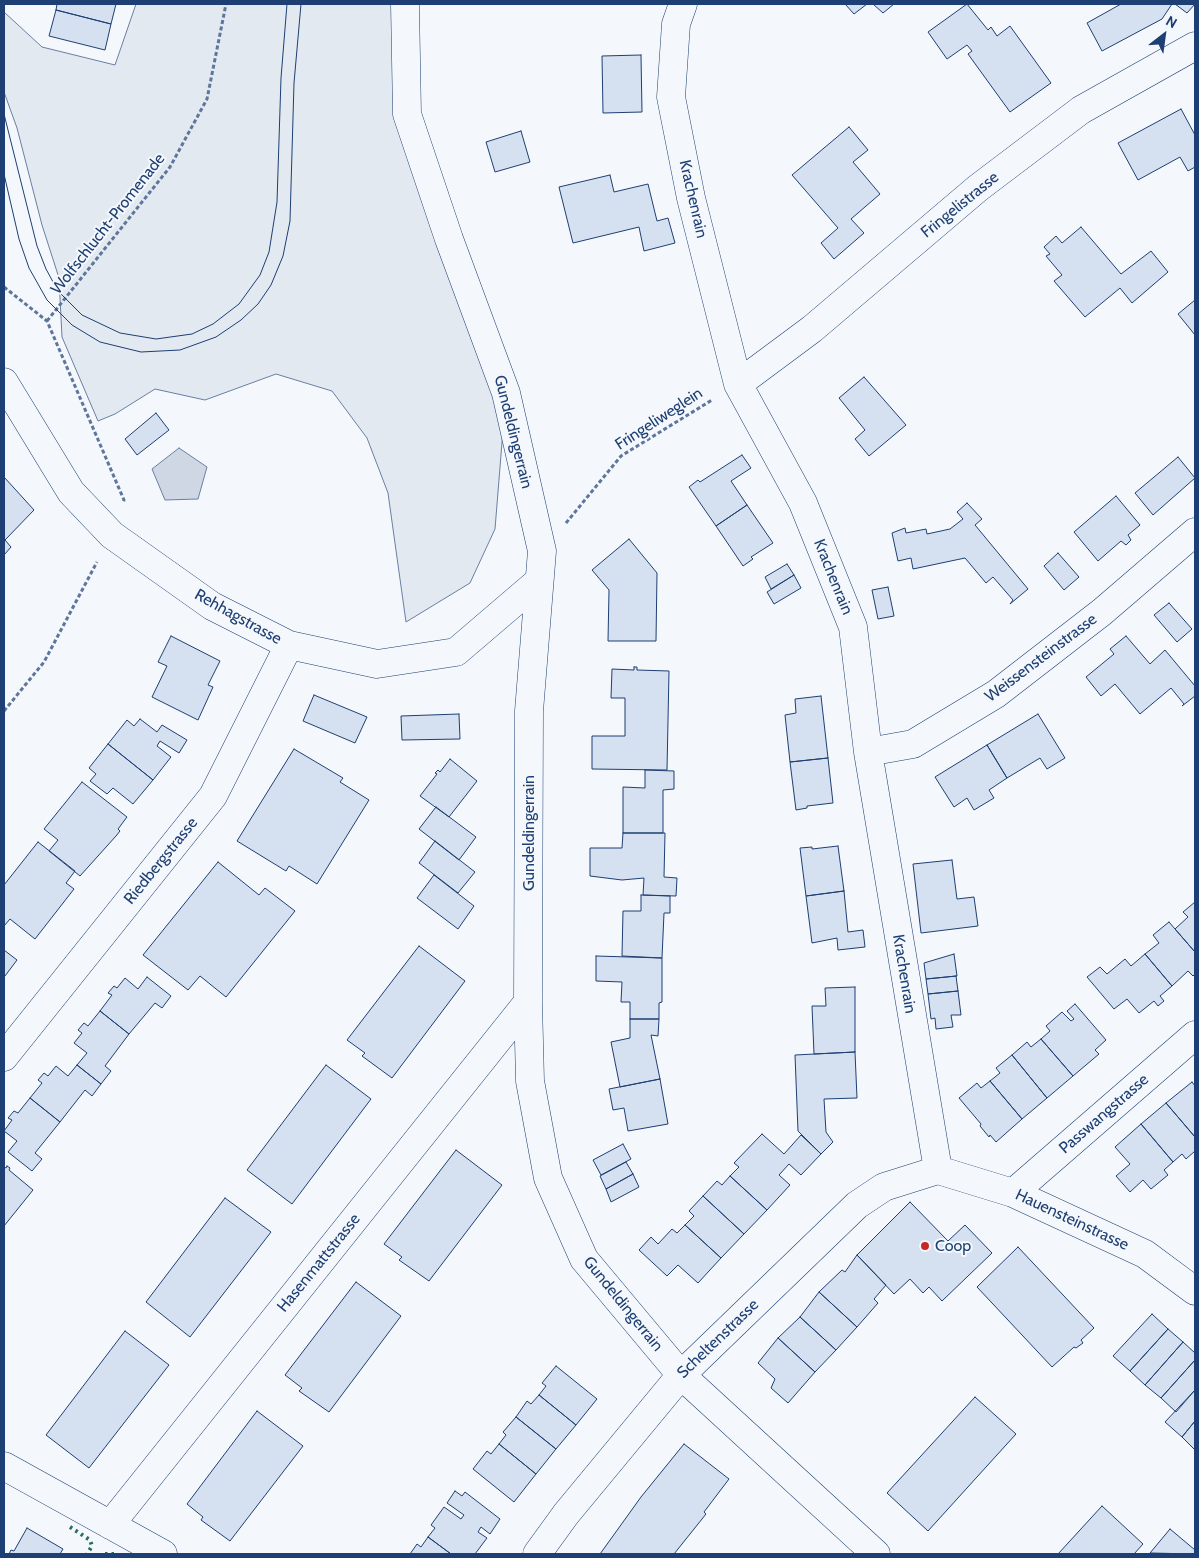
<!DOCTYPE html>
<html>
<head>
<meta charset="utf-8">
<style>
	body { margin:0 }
	#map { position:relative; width:1199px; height:1558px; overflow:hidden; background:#f4f7fb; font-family:Cabin,sans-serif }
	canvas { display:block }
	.frame { position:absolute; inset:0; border:5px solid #1d3f73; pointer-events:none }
	.north { position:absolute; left:1139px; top:10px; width:50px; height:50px; -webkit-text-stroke:4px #f4f7fb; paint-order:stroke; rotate:30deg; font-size:14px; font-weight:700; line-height:20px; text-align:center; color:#1d3f73 }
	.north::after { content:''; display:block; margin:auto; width:18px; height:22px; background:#1d3f73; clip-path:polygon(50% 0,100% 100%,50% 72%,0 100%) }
</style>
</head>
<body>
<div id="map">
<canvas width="1199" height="1558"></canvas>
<div class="frame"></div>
<div class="north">N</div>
</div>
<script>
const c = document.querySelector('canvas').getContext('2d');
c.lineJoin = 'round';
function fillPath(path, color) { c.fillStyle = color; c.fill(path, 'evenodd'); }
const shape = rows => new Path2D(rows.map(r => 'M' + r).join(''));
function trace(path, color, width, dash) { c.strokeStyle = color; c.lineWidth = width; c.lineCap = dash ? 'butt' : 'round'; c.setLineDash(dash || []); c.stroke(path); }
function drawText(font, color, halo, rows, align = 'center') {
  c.font = font + ' Cabin,sans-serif'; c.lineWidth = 4; c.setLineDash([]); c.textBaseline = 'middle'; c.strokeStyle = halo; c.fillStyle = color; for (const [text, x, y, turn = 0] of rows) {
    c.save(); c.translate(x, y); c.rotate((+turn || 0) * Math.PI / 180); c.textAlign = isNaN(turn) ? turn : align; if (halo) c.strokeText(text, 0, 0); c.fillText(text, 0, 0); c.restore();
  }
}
const green = shape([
	[136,4,405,4,407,114,506,393,495,529,470,583,406,622,388,493,367,438,332,391,276,374,205,400,155,389,115,414,98,421,62,337,59,278,42,225,17,128,4,92,4,12,42,47,115,65,136,4]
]);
const water = shape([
	[179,448,207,467,198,499,165,500,152,469,179,448]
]);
const building = shape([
	[57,4,116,4,111,24,56,10,57,4],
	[845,4,867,4,854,14,845,4],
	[873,4,894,4,883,13,873,4],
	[967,4,988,30,991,27,997,36,1010,26,1051,83,1010,112,968,54,972,51,967,45,947,59,928,32,967,4],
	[1121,4,1172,4,1162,19,1102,51,1087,23,1121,4],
	[1175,4,1195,4,1187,13,1175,4],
	[56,10,111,24,105,50,49,36,56,10],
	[641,55,642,112,603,113,602,56,641,55],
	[1181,109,1195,135,1195,167,1188,171,1180,157,1138,180,1118,143,1181,109],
	[849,127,868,150,853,162,880,194,851,219,864,233,834,259,821,243,838,228,792,175,849,127],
	[521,131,530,162,495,172,486,142,521,131],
	[610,175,614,192,648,184,657,221,668,218,675,243,644,251,639,227,573,243,559,187,610,175],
	[1081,227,1121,274,1151,251,1168,272,1132,303,1120,288,1085,317,1054,281,1062,275,1046,256,1050,254,1044,247,1056,236,1062,243,1081,227],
	[1195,300,1195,335,1178,314,1195,300],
	[864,377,906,425,869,456,855,439,865,430,839,398,864,377],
	[156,413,169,430,137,455,125,439,156,413],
	[742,455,751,468,731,481,747,505,716,526,689,487,698,480,700,482,742,455],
	[1178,457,1195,478,1153,515,1135,493,1178,457],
	[4,477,34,510,5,540,11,547,4,555,4,477],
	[1116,496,1140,525,1128,535,1131,540,1126,545,1121,541,1098,561,1074,532,1116,496],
	[967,503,982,519,975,525,1028,589,1010,604,1013,600,993,577,986,583,965,558,913,569,911,558,898,561,892,533,905,528,906,533,926,529,927,534,950,529,963,519,957,512,967,503],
	[747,505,773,543,751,557,753,559,743,566,716,526,747,505],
	[629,539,657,573,656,641,608,641,609,590,592,570,629,539],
	[1058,553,1079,577,1064,590,1044,566,1058,553],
	[787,564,794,575,771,589,765,577,787,564],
	[794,575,801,588,774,604,767,592,794,575],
	[888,587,894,616,878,619,872,590,888,587],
	[1169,603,1192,629,1177,642,1154,615,1169,603],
	[171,636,220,661,208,685,213,687,198,720,152,697,167,666,158,662,171,636],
	[1126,636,1150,664,1165,650,1195,686,1195,696,1182,706,1184,704,1171,688,1140,714,1115,684,1101,696,1086,677,1114,654,1110,649,1126,636],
	[634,667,637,667,637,670,669,671,667,770,592,769,592,736,625,736,625,698,611,698,612,669,634,670,634,667],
	[314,695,367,717,355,743,303,721,314,695],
	[821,696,828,758,790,762,785,715,796,713,795,699,821,696],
	[459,714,460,739,402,740,401,716,459,714],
	[1038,714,1065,758,1047,769,1040,758,1007,778,987,745,1038,714],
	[140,719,157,732,162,725,187,740,179,753,160,741,157,746,171,757,153,780,108,744,127,720,134,726,140,719],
	[108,744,153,780,133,804,113,788,107,794,90,781,96,774,89,768,108,744],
	[987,745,1007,778,989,790,994,798,974,810,967,798,954,807,935,777,987,745],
	[294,749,343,778,340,782,369,800,317,884,289,866,286,871,237,841,294,749],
	[828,758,833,803,807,806,807,808,796,810,790,762,828,758],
	[450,759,477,781,449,817,420,796,437,774,435,773,438,770,440,772,450,759],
	[645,770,674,771,674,789,663,790,663,833,623,833,623,787,645,788,645,770],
	[82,782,127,817,118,829,120,831,116,836,80,876,49,851,58,840,44,829,82,782],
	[436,807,476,837,459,860,419,829,436,807],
	[623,833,665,833,664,877,677,878,676,896,643,895,644,878,622,880,590,876,590,848,622,848,623,833],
	[435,841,475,872,458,893,419,863,435,841],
	[38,842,75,871,66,883,74,889,35,939,10,919,4,926,4,885,38,842],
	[838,846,844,891,806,896,800,848,812,847,812,849,838,846],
	[952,860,957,899,974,897,978,926,921,933,913,864,952,860],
	[218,862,259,895,265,888,295,911,226,997,200,976,188,990,143,955,218,862],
	[434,875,474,906,458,929,417,898,434,875],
	[844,891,848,932,863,930,865,947,838,950,837,938,812,943,806,896,844,891],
	[641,895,670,896,670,913,664,913,662,958,622,956,623,911,641,911,641,895],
	[1195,902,1195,952,1175,929,1188,917,1183,912,1195,902],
	[1169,922,1195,952,1195,974,1193,976,1188,971,1172,986,1145,954,1159,943,1153,935,1169,922],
	[419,946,465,981,392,1078,362,1056,365,1053,347,1040,419,946],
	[4,950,17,960,5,976,4,975,4,950],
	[954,954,957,976,926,979,924,963,954,954],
	[1145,954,1172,986,1160,996,1164,1001,1158,1006,1154,1001,1139,1013,1127,999,1114,1009,1087,977,1100,967,1107,974,1125,959,1131,966,1145,954],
	[596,956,662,958,662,1002,659,1003,659,1019,630,1019,630,1002,621,1002,622,982,596,981,596,956],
	[956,976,958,991,928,994,926,979,956,976],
	[147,977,171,996,162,1008,155,1003,129,1034,100,1011,112,995,108,993,114,986,117,988,125,978,138,989,147,977],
	[855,987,855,1052,814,1054,812,1006,826,1006,825,988,855,987],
	[958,991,961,1015,951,1015,953,1027,936,1029,935,1018,931,1019,928,994,958,991],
	[1075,1004,1106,1040,1095,1050,1099,1054,1073,1076,1041,1039,1050,1031,1046,1026,1062,1012,1071,1021,1074,1019,1067,1011,1075,1004],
	[100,1011,129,1034,105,1066,111,1071,101,1084,77,1065,87,1053,74,1043,82,1033,78,1030,84,1023,88,1026,100,1011],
	[630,1019,659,1019,658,1036,651,1035,660,1079,620,1087,611,1042,630,1038,630,1019],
	[1041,1039,1073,1076,1047,1098,1012,1055,1027,1042,1031,1047,1041,1039],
	[855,1052,857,1098,824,1099,826,1132,833,1142,821,1154,798,1131,795,1055,855,1052],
	[1012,1055,1047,1098,1022,1119,990,1081,1000,1073,996,1068,1012,1055],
	[77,1065,101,1084,92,1096,85,1090,60,1122,30,1098,42,1083,38,1080,44,1073,48,1076,56,1066,68,1076,77,1065],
	[326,1065,371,1099,292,1204,247,1170,326,1065],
	[660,1079,668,1124,628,1131,624,1108,613,1110,609,1089,660,1079],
	[990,1081,1022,1119,996,1142,990,1135,989,1137,980,1126,981,1124,959,1098,977,1083,981,1088,990,1081],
	[1192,1082,1195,1086,1195,1137,1166,1103,1192,1082],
	[30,1098,60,1122,35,1153,42,1159,32,1171,8,1152,17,1141,4,1131,12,1120,8,1118,14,1111,18,1113,30,1098],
	[1166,1103,1195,1137,1195,1151,1186,1159,1182,1154,1173,1162,1141,1124,1166,1103],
	[1141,1124,1173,1162,1164,1170,1168,1175,1151,1189,1143,1180,1130,1192,1116,1176,1130,1164,1115,1147,1141,1124],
	[762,1134,784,1154,801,1135,821,1154,801,1175,789,1164,779,1175,790,1185,767,1210,730,1176,739,1167,734,1163,762,1134],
	[623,1144,631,1159,601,1175,593,1160,623,1144],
	[456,1150,502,1185,429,1281,399,1260,402,1257,384,1244,456,1150],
	[626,1162,633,1174,606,1189,600,1176,626,1162],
	[7,1166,10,1168,9,1170,33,1190,4,1226,4,1167,6,1168,7,1166],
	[633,1174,639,1187,611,1202,606,1189,633,1174],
	[730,1176,767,1210,744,1234,703,1196,717,1181,722,1185,730,1176],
	[703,1196,744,1234,721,1258,685,1225,694,1216,689,1211,703,1196],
	[225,1198,271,1232,190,1337,146,1302,225,1198],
	[910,1202,948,1241,965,1225,992,1253,942,1301,929,1287,923,1293,910,1279,894,1294,857,1255,910,1202],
	[685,1225,721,1258,698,1283,678,1265,667,1276,639,1250,651,1237,658,1244,672,1229,677,1233,685,1225],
	[1018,1247,1094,1328,1081,1340,1083,1343,1076,1348,1074,1347,1052,1367,977,1287,1018,1247],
	[857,1255,886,1285,874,1299,878,1303,857,1327,819,1292,842,1270,845,1272,857,1255],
	[356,1282,401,1316,329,1412,299,1391,302,1388,285,1375,356,1282],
	[819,1292,857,1327,836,1350,800,1317,819,1292],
	[1152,1314,1168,1329,1130,1371,1113,1356,1152,1314],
	[800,1317,836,1350,815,1372,778,1338,800,1317],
	[1168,1329,1183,1342,1145,1385,1130,1371,1168,1329],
	[125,1331,169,1365,89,1468,46,1435,125,1331],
	[778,1338,815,1372,788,1403,771,1388,775,1379,758,1363,778,1338],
	[1183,1342,1195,1353,1195,1360,1161,1398,1145,1385,1183,1342],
	[1195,1360,1195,1390,1176,1412,1161,1398,1195,1360],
	[556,1366,597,1399,576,1425,539,1395,546,1386,542,1383,556,1366],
	[1195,1390,1195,1421,1182,1437,1165,1422,1195,1390],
	[539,1395,576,1425,556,1449,516,1417,527,1401,531,1404,539,1395],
	[975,1397,1016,1434,928,1531,887,1493,975,1397],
	[257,1411,303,1446,230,1541,201,1520,203,1517,187,1504,257,1411],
	[516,1417,556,1449,536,1474,499,1444,506,1435,503,1432,516,1417],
	[1195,1421,1195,1450,1182,1437,1195,1421],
	[499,1444,536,1474,514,1502,473,1469,487,1451,491,1454,499,1444],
	[684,1444,729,1479,704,1512,706,1514,674,1554,600,1554,641,1497,684,1444],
	[455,1491,462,1496,465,1492,500,1519,490,1534,481,1527,478,1532,487,1538,475,1554,451,1554,428,1537,435,1528,431,1525,444,1507,461,1519,464,1515,447,1503,455,1491],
	[1102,1506,1143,1544,1134,1554,1058,1554,1102,1506],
	[27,1528,63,1549,60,1554,9,1554,11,1550,14,1551,27,1528],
	[1170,1529,1195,1550,1195,1554,1150,1553,1170,1529],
	[428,1537,451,1554,410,1554,417,1544,421,1547,428,1537]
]);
const path = shape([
	[4,287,47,321,124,500,123,503],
	[47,321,170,167,207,99,226,4],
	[566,523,621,456,712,400],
	[4,711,44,662,97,562]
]);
const minor = shape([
	[405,4,407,114,449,239,506,393,542,551,529,711,528,1002,530,1081,548,1178,584,1259,681,1375,876,1554],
	[683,4,676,24,671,97,691,198,738,384,803,503,853,627,868,752,938,1170],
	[4,382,71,492,112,535,212,606,289,645,377,664,456,652,539,581],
	[738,384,812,329,978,188,1081,110,1195,46],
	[868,752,913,744,996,694,1102,612,1195,532],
	[4,1057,213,796,289,645],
	[938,1170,1013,1193,1145,1254,1195,1291],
	[1013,1193,1195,1035],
	[4,1466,163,1554],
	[110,1525,528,1002],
	[537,1554,566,1514,681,1375,857,1205,884,1187,938,1170]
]);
const tram = shape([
	[4,114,37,246,46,269,58,291,82,315,120,333,156,339,192,334,213,324,239,304,260,275,269,252,277,202,281,78,287,4],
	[4,174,19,239,29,268,47,300,72,325,100,342,141,352,180,350,216,337,241,320,258,304,271,285,283,256,290,221,294,83,301,4]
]);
const hedge = shape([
	[70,1527,90,1540,92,1546,87,1554],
	[105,1554,115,1554]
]);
const markers = [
	[925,1246,5,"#c62828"]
];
const streetNames = [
	["Krachenrain",693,199,77],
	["Fringelistrasse",960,205,-39],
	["Wolfschlucht-Promenade",108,224,-52],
	["Fringeliweglein",659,419,-33],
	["Gundeldingerrain",513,432,76],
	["Krachenrain",833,577,68],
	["Rehhagstrasse",238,617,29],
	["Weissensteinstrasse",1041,658,-37],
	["Gundeldingerrain",529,833,-90],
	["Riedbergstrasse",161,861,-51],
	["Krachenrain",904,974,81],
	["Passwangstrasse",1104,1114,-41],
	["Hauensteinstrasse",1072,1220,25],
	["Hasenmattstrasse",319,1263,-51],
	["Gundeldingerrain",623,1304,51],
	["Scheltenstrasse",718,1339,-44]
];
const poiNames = [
	["Coop",935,1246]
];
fillPath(green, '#e3e9f0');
trace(green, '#687fa3', 1);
fillPath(water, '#cfd7e4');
trace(water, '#687fa3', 1);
fillPath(building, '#d5e0f0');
trace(building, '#1d3f73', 1);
trace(minor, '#1d3f73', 29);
trace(path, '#5e769c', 3, [4, 2.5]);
trace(minor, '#f4f7fb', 28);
trace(tram, '#1d3f73', 1);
trace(hedge, '#2c6c60', 4, [2.5, 4]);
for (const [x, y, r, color] of markers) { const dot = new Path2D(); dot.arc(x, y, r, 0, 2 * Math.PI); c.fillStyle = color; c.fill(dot); trace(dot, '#f4f7fb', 2); }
drawText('16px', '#1d3f73', '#f4f7fb', streetNames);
drawText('16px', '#1d3f73', '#f4f7fb', poiNames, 'left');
</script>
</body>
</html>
